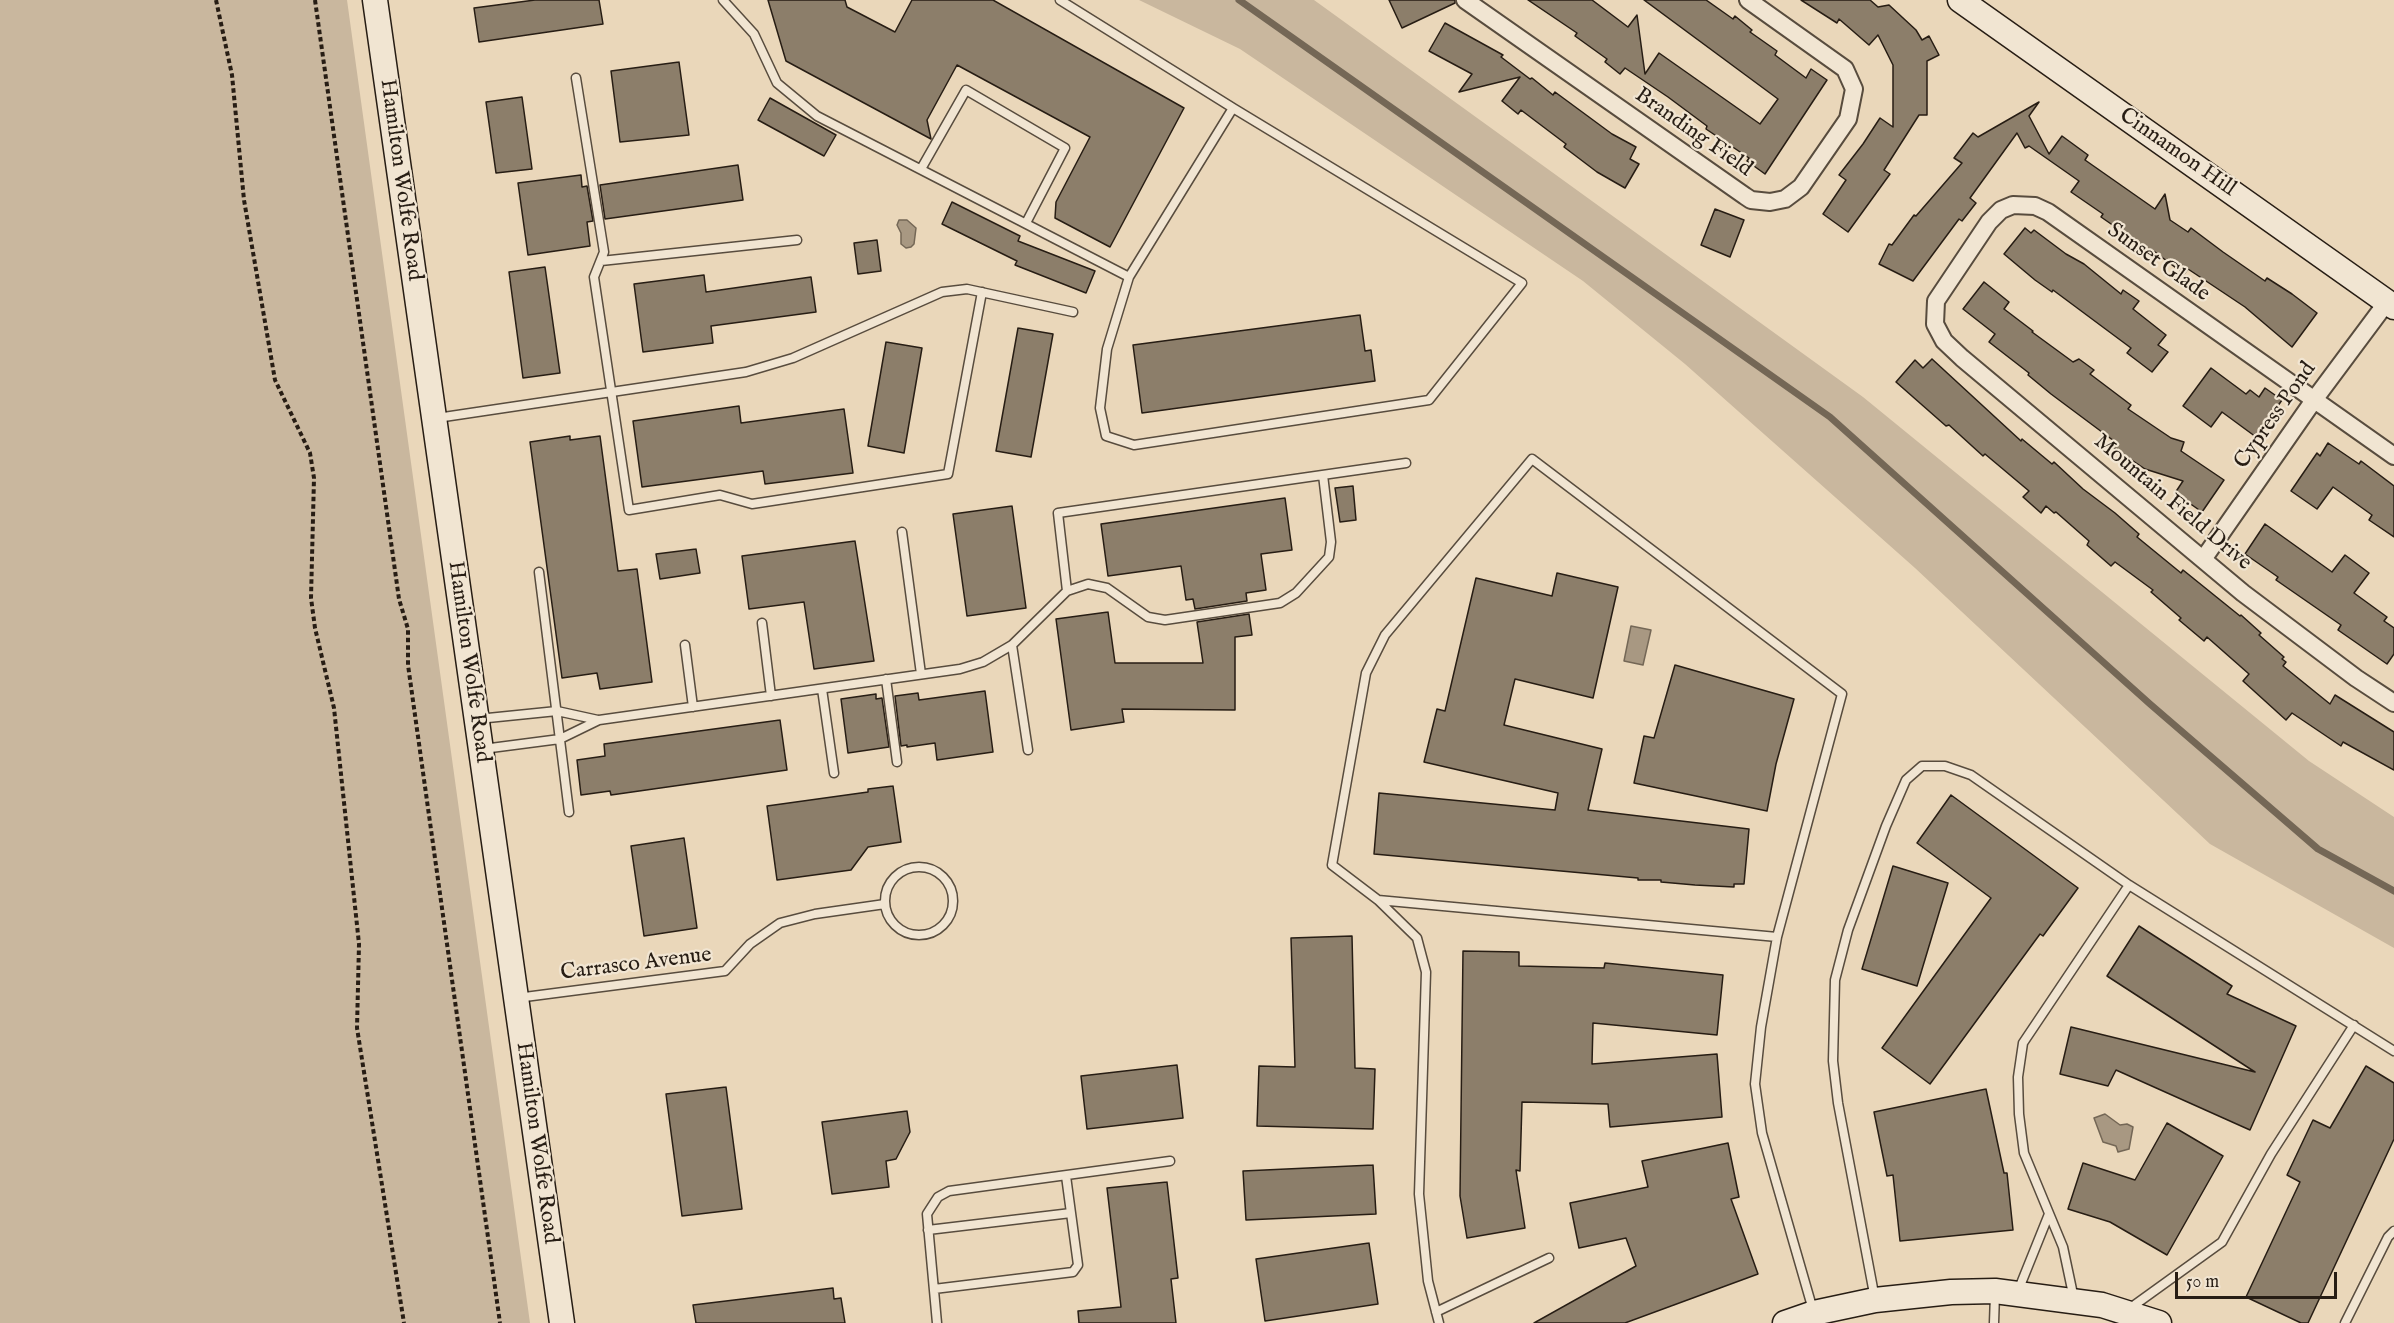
<!DOCTYPE html>
<html>
<head>
<meta charset="utf-8">
<style>
	body { margin:0 }
	#map { position:relative; width:2394px; height:1323px; overflow:hidden; background:#ead7ba; font-family:"IM FELL English",serif }
	canvas { display:block }
	.scale { position:absolute; left:2175px; top:1272px; width:162px; height:27px; box-sizing:border-box; border:3px solid #271d14; border-top:0; padding-left:8px; font-size:18px; line-height:21px; white-space:nowrap; color:#271d14; -webkit-text-stroke:4px #f1e5d2; paint-order:stroke }
</style>
</head>
<body>
<div id="map">
<canvas width="2394" height="1323"></canvas>
<div class="scale">50 m</div>
</div>
<script>
const c = document.querySelector('canvas').getContext('2d');
c.lineJoin = 'round';
function fillPath(path, color) { c.fillStyle = color; c.fill(path, 'evenodd'); }
const shape = rows => new Path2D(rows.map(r => 'M' + r).join(''));
function trace(path, color, width, dash) { c.strokeStyle = color; c.lineWidth = width; c.lineCap = dash ? 'butt' : 'round'; c.setLineDash(dash || []); c.stroke(path); }
function drawText(font, color, halo, rows, align = 'center') {
  c.font = font + ' "IM FELL English",serif'; c.lineWidth = 4.5; c.setLineDash([]); c.textBaseline = 'middle'; c.strokeStyle = halo; c.fillStyle = color; for (const [text, x, y, turn = 0] of rows) {
    c.save(); c.translate(x, y); c.rotate((+turn || 0) * Math.PI / 180); c.textAlign = isNaN(turn) ? turn : align; if (halo) c.strokeText(text, 0, 0); c.fillText(text, 0, 0); c.restore();
  }
}
const green = shape([
	[0,0,347,0,530,1323,0,1323],
	[1139,0,1314,0,1863,397,2309,761,2394,817,2394,948,2210,844,1915,568,1685,364,1583,281,1240,49]
]);
const water = shape([
	[899,220,907,220,916,228,914,244,911,247,906,248,901,244,901,233,897,225,899,220],
	[1631,626,1651,630,1643,665,1624,661,1631,626],
	[2105,1114,2120,1125,2127,1124,2133,1127,2129,1149,2118,1152,2116,1146,2103,1142,2094,1118,2105,1114]
]);
const stream = shape([
	[1239,0,1830,417,2150,704,2318,849,2394,891]
]);
const building = shape([
	[535,0,599,0,603,24,479,42,474,8,535,0],
	[768,0,845,0,847,7,895,32,912,0,993,0,1184,108,1110,247,1055,218,1056,202,1090,137,957,65,927,120,931,139,786,61,768,0],
	[1389,0,1455,0,1455,3,1402,28,1389,0],
	[1528,0,1592,0,1628,27,1637,15,1645,74,1659,53,1760,124,1778,99,1644,0,1706,0,1733,19,1735,16,1752,30,1750,32,1777,51,1775,55,1806,78,1811,69,1827,80,1765,174,1747,161,1749,158,1706,129,1707,126,1668,97,1625,68,1620,74,1605,62,1607,59,1575,36,1577,33,1528,0],
	[1801,0,1870,0,1878,7,1889,5,1916,30,1922,40,1929,36,1939,55,1927,61,1927,115,1919,115,1884,170,1890,174,1848,232,1823,214,1846,180,1839,175,1863,144,1880,118,1893,127,1893,65,1878,35,1869,45,1839,19,1837,23,1801,0],
	[1445,23,1503,55,1501,57,1530,79,1532,78,1553,95,1555,92,1612,134,1636,147,1630,159,1639,164,1625,188,1597,172,1564,147,1566,144,1521,110,1518,114,1502,101,1520,77,1459,92,1472,74,1429,51,1445,23],
	[679,62,689,135,620,142,611,71,679,62],
	[522,97,532,169,496,173,486,102,522,97],
	[770,98,836,135,824,156,758,120,770,98],
	[2039,102,2029,116,2049,154,2062,136,2088,155,2085,160,2155,209,2165,194,2170,220,2188,232,2191,228,2223,252,2265,281,2267,278,2292,294,2317,313,2292,347,2245,307,2188,269,2184,274,2151,249,2150,251,2101,217,2103,214,2071,192,2079,181,2029,146,2025,148,2017,133,1970,198,1976,203,1962,221,1959,219,1913,281,1879,264,1889,244,1892,245,1914,215,1916,216,1962,163,1954,158,1973,133,1978,137,2039,102],
	[738,165,743,200,605,219,600,185,738,165],
	[581,175,582,187,587,186,593,221,587,222,590,246,528,255,518,183,581,175],
	[952,202,1020,236,1018,241,1095,271,1086,293,1015,265,1017,261,942,224,952,202],
	[1715,209,1744,220,1730,257,1701,245,1715,209],
	[2025,228,2031,233,2034,230,2066,254,2084,264,2121,294,2123,290,2139,301,2133,309,2166,335,2158,345,2168,352,2152,372,2127,353,2131,348,2053,290,2052,292,2035,280,2004,254,2025,228],
	[877,240,881,271,858,274,854,243,877,240],
	[545,267,560,373,523,378,509,272,545,267],
	[704,275,706,292,811,277,816,312,711,326,713,343,643,352,634,284,704,275],
	[1984,282,2009,302,2004,309,2033,331,2032,332,2073,362,2079,359,2094,370,2090,374,2131,405,2128,409,2171,438,2184,442,2181,451,2224,480,2202,512,2175,493,2183,481,2145,469,2111,446,2114,441,2051,394,2028,375,2029,373,1989,342,1995,334,1963,309,1984,282],
	[1360,315,1365,351,1371,350,1375,381,1142,413,1133,345,1360,315],
	[1018,328,1053,334,1031,457,996,451,1018,328],
	[886,342,922,348,904,453,868,446,886,342],
	[1932,359,2021,441,2022,439,2052,464,2054,462,2083,489,2115,513,2139,534,2137,537,2181,573,2183,570,2240,616,2241,615,2261,633,2259,635,2284,657,2282,659,2286,662,2283,666,2330,704,2335,695,2394,732,2394,770,2343,742,2341,746,2292,713,2286,720,2243,681,2249,674,2207,637,2204,641,2179,620,2181,618,2151,592,2153,590,2115,562,2111,566,2087,545,2089,541,2056,512,2054,513,2046,506,2041,513,2023,497,2029,491,1985,454,1983,456,1949,425,1946,426,1896,382,1915,360,1923,368,1932,359],
	[2211,368,2246,394,2250,390,2259,397,2265,388,2282,400,2256,437,2222,412,2211,427,2183,406,2211,368],
	[739,406,741,423,844,409,853,473,765,484,763,471,642,487,633,421,739,406],
	[570,436,570,440,600,436,618,571,637,569,652,682,600,689,597,673,562,678,530,442,570,436],
	[2328,443,2359,464,2361,461,2394,486,2394,537,2369,520,2372,515,2333,487,2317,509,2291,491,2317,453,2320,456,2328,443],
	[1353,486,1356,520,1340,522,1335,488,1353,486],
	[1285,498,1292,550,1261,554,1266,590,1246,593,1247,601,1195,609,1193,599,1186,600,1181,566,1108,576,1101,524,1285,498],
	[1012,506,1026,608,967,616,953,514,1012,506],
	[2265,524,2332,572,2345,555,2369,573,2354,593,2387,617,2384,621,2394,628,2394,654,2387,664,2338,630,2341,625,2276,580,2278,577,2245,554,2265,524],
	[855,541,874,661,814,669,804,602,749,609,742,556,855,541],
	[696,549,700,573,660,579,656,554,696,549],
	[1557,573,1618,587,1593,698,1515,679,1504,725,1602,749,1588,810,1749,829,1744,884,1734,884,1734,887,1695,885,1661,882,1661,880,1638,880,1638,878,1374,854,1379,793,1555,810,1558,793,1424,762,1437,709,1445,711,1476,578,1552,596,1557,573],
	[1108,612,1115,663,1203,663,1197,622,1249,614,1252,635,1235,637,1235,710,1122,709,1124,722,1071,730,1056,619,1108,612],
	[1675,665,1794,699,1776,764,1767,811,1634,783,1644,736,1654,738,1675,665],
	[985,691,993,752,937,760,935,743,907,747,907,745,901,746,895,696,918,693,919,700,985,691],
	[876,694,876,699,882,698,889,747,848,753,841,699,876,694],
	[780,720,787,770,611,795,610,791,581,795,577,760,605,756,604,744,780,720],
	[893,786,901,842,868,847,851,870,777,880,767,806,868,792,868,789,893,786],
	[1951,795,2078,888,2043,936,2040,934,1930,1084,1882,1048,1991,898,1917,843,1951,795],
	[684,838,697,928,644,936,631,846,684,838],
	[1893,866,1948,883,1917,986,1862,969,1893,866],
	[2139,926,2232,986,2227,994,2296,1026,2250,1130,2116,1070,2108,1086,2060,1074,2071,1027,2255,1072,2107,976,2139,926],
	[1352,936,1355,1068,1375,1069,1373,1129,1257,1126,1259,1066,1295,1067,1291,938,1352,936],
	[1463,951,1519,952,1519,966,1604,968,1605,963,1723,975,1717,1035,1593,1023,1592,1064,1717,1054,1722,1117,1610,1127,1608,1104,1522,1102,1520,1171,1516,1170,1525,1228,1467,1238,1460,1196,1463,951],
	[1177,1065,1183,1118,1087,1129,1081,1076,1177,1065],
	[2366,1066,2394,1083,2394,1139,2308,1323,2301,1323,2246,1297,2300,1182,2287,1175,2313,1120,2330,1128,2366,1066],
	[726,1087,742,1209,682,1216,666,1094,726,1087],
	[1986,1089,2004,1173,2007,1173,2013,1230,1900,1241,1893,1175,1887,1176,1874,1112,1986,1089],
	[907,1111,910,1132,896,1159,886,1161,889,1187,832,1194,822,1122,907,1111],
	[2167,1123,2223,1156,2167,1255,2110,1222,2068,1209,2083,1163,2135,1180,2167,1123],
	[1728,1143,1739,1197,1731,1199,1758,1274,1625,1323,1534,1323,1636,1266,1626,1238,1579,1248,1570,1203,1648,1187,1642,1161,1728,1143],
	[1373,1165,1376,1214,1246,1220,1243,1171,1373,1165],
	[1167,1182,1178,1278,1171,1279,1176,1323,1079,1323,1078,1311,1121,1307,1107,1188,1167,1182],
	[1369,1243,1378,1304,1265,1321,1256,1259,1369,1243],
	[833,1288,834,1299,841,1298,845,1323,696,1323,693,1305,833,1288]
]);
const path = shape([
	[216,0,232,75,244,200,275,380,310,453,314,478,311,598,315,628,334,708,359,944,357,1028,404,1323],
	[315,0,399,599,408,629,408,665,500,1323]
]);
const lane = shape([
	[723,0,754,34,777,83,817,116,1129,277,1233,108,1060,0],
	[576,78,604,252,594,277,629,510,720,495,752,504,948,474,982,292],
	[921,169,966,90,1065,148,1026,223],
	[601,261,797,240],
	[1129,277,1107,349,1100,408,1106,436,1134,445,1429,400,1522,283,1233,108],
	[437,418,746,372,793,358,942,292,967,289,1073,312],
	[902,532,921,674],
	[539,572,569,812],
	[1067,591,1058,513,1406,463],
	[762,623,771,696],
	[685,645,693,707],
	[1012,645,1028,750],
	[886,679,897,762],
	[822,689,834,773],
	[478,719,557,711,598,720],
	[483,749,560,739,599,720,960,669,983,662,1012,645,1067,591,1088,584,1107,588,1148,617,1165,620,1280,603,1296,593,1329,557,1331,542,1323,475],
	'885 901a34 34 0 1 1 68 0a34 34 0 1 1-68 0Z',
	[1378,900,1777,937],
	[517,998,725,971,750,944,780,923,815,914,885,904],
	[928,1230,1071,1213],
	[934,1289,1073,1272,1078,1265,1066,1176],
	[2018,1291,2049,1214],
	[1875,1299,1838,1103,1833,1061,1835,980,1848,930,1886,826,1906,780,1922,766,1945,766,1971,775,2129,885,2394,1051],
	[2074,1299,2063,1247,2024,1153,2019,1114,2018,1077,2023,1043,2129,885],
	[2129,1309,2222,1242,2271,1154,2354,1025],
	[1436,1312,1549,1258],
	[937,1323,927,1214,938,1197,949,1191,1170,1161],
	[1439,1323,1428,1281,1419,1194,1426,972,1417,938,1378,900,1332,865,1366,673,1385,635,1532,459,1842,694,1777,937,1761,1027,1755,1084,1762,1133,1813,1310],
	[1994,1323,1995,1294],
	[2345,1323,2388,1237,2394,1231]
]);
const street = shape([
	[1465,0,1745,196,1751,200,1770,202,1785,199,1801,187,1848,119,1854,89,1845,69,1748,0],
	[2394,456,2048,212,2035,206,2013,205,2001,210,1989,222,1936,301,1935,324,1944,341,1962,358,2243,593,2356,678,2394,703],
	[2204,558,2314,400,2387,302]
]);
const secondary = shape([
	[375,0,562,1323],
	[1960,0,2394,307],
	[1785,1323,1814,1313,1875,1300,1951,1292,1995,1291,2102,1305,2159,1323]
]);
const streetNames = [
	["Branding Field",1693,133,35],
	["Cinnamon Hill",2177,153,35],
	["Hamilton Wolfe Road",400,180,82],
	["Sunset Glade",2158,263,35],
	["Cypress Pond",2276,416,-55],
	["Mountain Field Drive",2172,503,40],
	["Hamilton Wolfe Road",468,662,82],
	["Carrasco Avenue",636,965,-7],
	["Hamilton Wolfe Road",536,1143,82]
];
fillPath(green, '#c9b79e');
fillPath(water, '#a89882');
trace(water, '#746756', 1.5);
trace(stream, '#746756', 7);
fillPath(building, '#8c7e6a');
trace(building, '#271d14', 1.5);
trace(lane, '#584c3e', 11);
trace(street, '#584c3e', 20);
trace(secondary, '#271d14', 27);
trace(path, '#271d14', 4, [4.5, 3]);
trace(lane, '#f1e5d2', 8);
trace(street, '#f1e5d2', 16);
trace(secondary, '#f1e5d2', 24);
drawText('22px', '#271d14', '#f1e5d2', streetNames);
</script>
</body>
</html>
